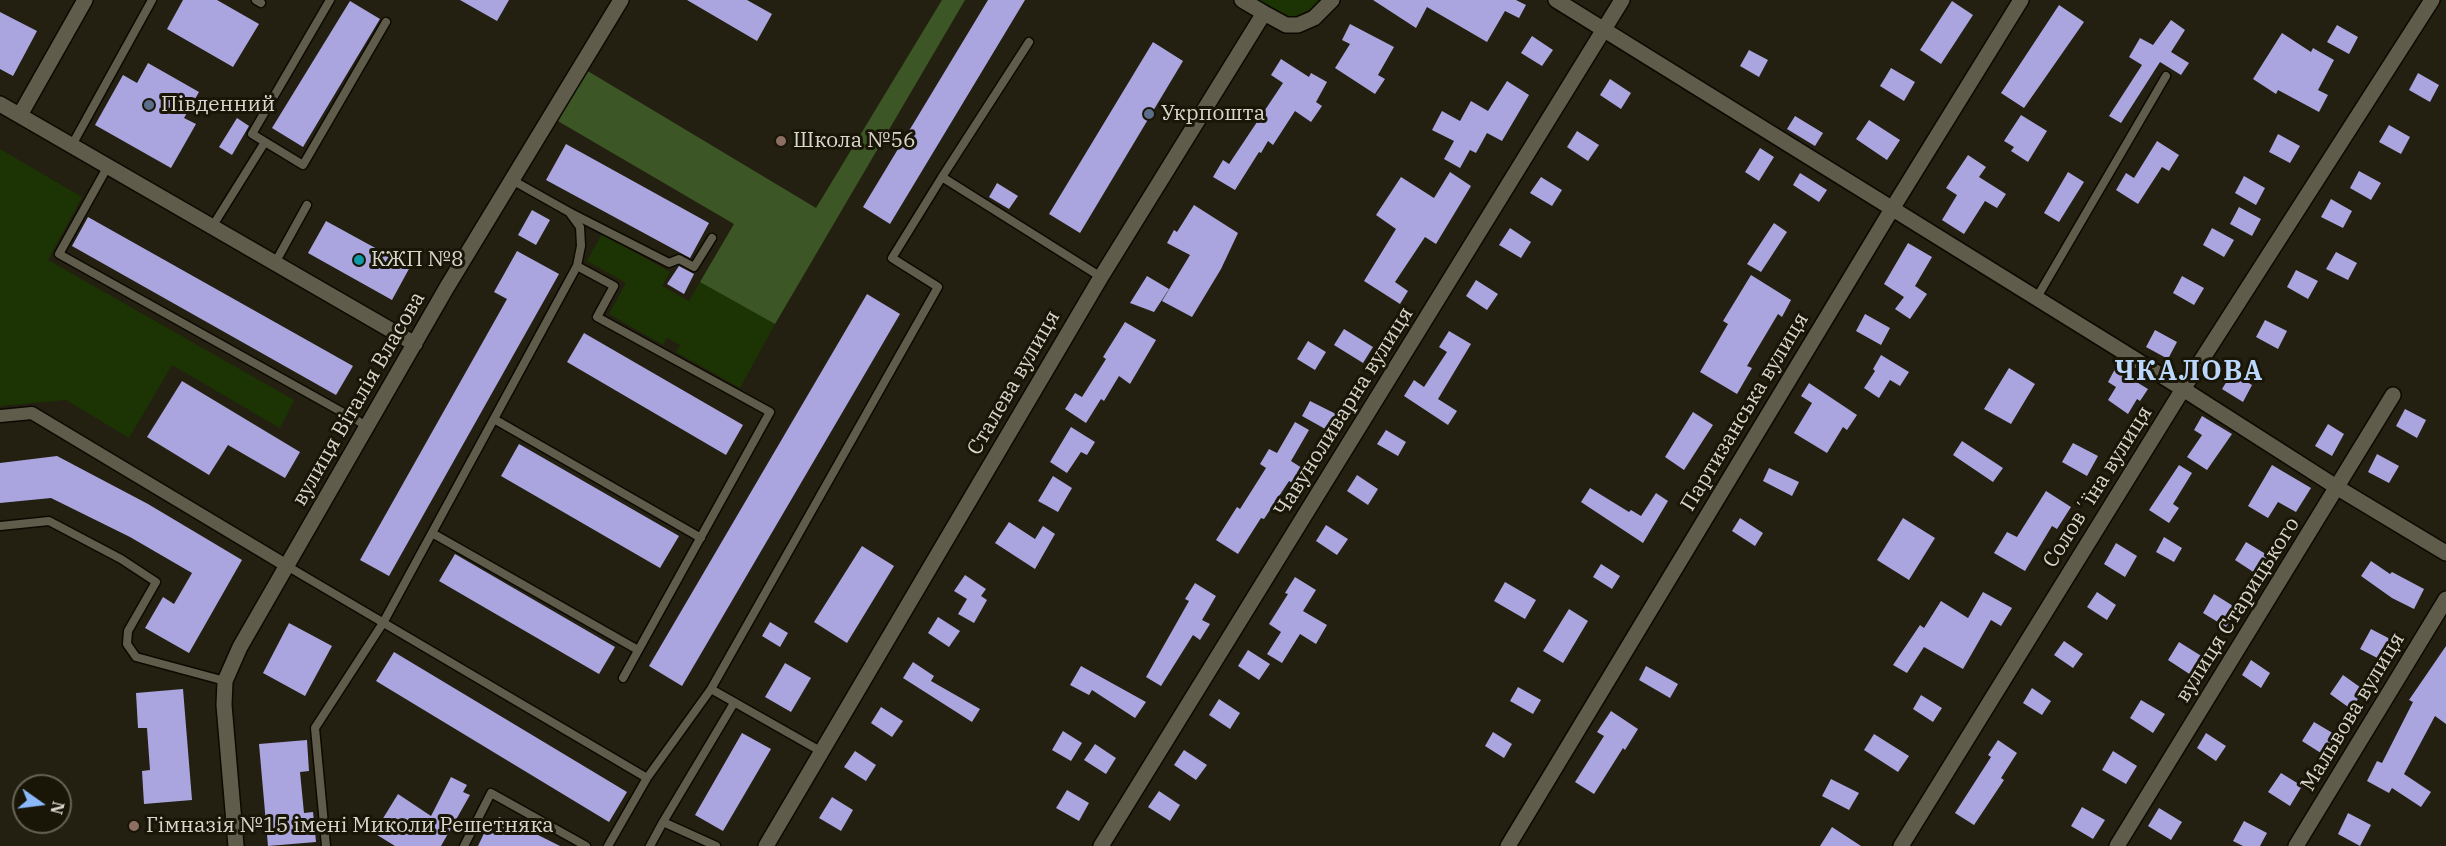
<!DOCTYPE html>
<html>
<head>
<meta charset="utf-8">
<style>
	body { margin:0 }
	#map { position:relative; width:2446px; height:846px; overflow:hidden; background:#232011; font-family:"IBM Plex Serif",serif }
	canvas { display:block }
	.north { position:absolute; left:12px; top:774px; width:60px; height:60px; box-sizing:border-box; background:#191608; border:2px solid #666357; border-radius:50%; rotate:104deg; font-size:16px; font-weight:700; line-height:24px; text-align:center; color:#d9d7cd }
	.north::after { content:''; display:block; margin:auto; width:21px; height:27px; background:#8bbafc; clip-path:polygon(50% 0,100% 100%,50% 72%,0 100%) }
</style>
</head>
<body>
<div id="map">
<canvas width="2446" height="846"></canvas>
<div class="north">N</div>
</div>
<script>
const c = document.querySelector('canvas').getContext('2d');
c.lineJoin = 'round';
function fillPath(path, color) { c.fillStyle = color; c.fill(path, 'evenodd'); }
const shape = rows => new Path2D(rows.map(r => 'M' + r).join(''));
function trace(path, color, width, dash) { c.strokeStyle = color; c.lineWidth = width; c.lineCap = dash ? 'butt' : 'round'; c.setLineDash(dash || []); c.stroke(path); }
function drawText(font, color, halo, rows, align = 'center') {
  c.font = font + ' "IBM Plex Serif",serif'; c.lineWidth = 6; c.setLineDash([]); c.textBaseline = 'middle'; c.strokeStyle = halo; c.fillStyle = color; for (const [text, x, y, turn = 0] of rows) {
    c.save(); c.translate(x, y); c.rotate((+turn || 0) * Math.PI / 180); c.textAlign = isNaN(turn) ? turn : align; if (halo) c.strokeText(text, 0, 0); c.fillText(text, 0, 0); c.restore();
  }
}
const green = shape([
	[1259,0,1319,0,1309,10,1295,17,1288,17],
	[0,149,82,197,48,260,294,400,280,428,172,365,129,438,66,400,0,406],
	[602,234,670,272,662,286,689,301,700,282,775,324,740,388,676,352,680,345,667,338,663,345,609,314,626,283,587,261]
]);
const forest = shape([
	[942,0,965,0,775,324,700,282,734,224,551,117,581,67,816,208]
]);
const building = shape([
	[183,0,217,0,259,24,233,67,167,29],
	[460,0,509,0,497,21],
	[687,0,747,0,772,14,757,41],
	[988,0,1025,0,890,224,863,207],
	[1373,0,1516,0,1526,5,1519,18,1505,11,1487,42,1427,7,1416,28],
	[350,1,380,19,303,147,272,128],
	[1952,1,1973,15,1941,64,1920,50],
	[2059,5,2084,22,2024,108,2001,93],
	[0,12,37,31,13,76,0,69],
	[2171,20,2185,30,2171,52,2189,63,2181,75,2160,62,2121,123,2109,116,2142,65,2129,57,2140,38,2153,45],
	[1350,24,1394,47,1378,75,1385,79,1375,94,1335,68,1350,44,1342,40],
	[2337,25,2358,37,2349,54,2327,42],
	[2282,33,2311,52,2313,48,2334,60,2318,90,2328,95,2319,112,2278,90,2276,94,2253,79],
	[1532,36,1553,50,1542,66,1521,53],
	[1153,42,1183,61,1080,233,1049,214],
	[1749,50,1768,60,1759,77,1740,66],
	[1281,59,1309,77,1311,73,1327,82,1316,102,1322,106,1311,122,1295,111,1273,145,1268,141,1261,153,1259,152,1235,190,1213,177,1223,160,1229,164,1283,83,1271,75],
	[148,63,199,92,184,118,196,124,171,168,95,125,123,75,137,83],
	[1891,68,1915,82,1904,101,1880,86],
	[2418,73,2439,85,2430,102,2409,90],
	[1610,79,1631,93,1621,109,1600,95],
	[1507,81,1529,95,1502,141,1487,133,1476,153,1470,150,1460,168,1444,159,1454,141,1432,130,1442,111,1460,121,1471,101,1488,111],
	[2021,115,2047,131,2028,162,2011,151,2014,147,2004,141],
	[1795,116,1823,133,1815,146,1787,129],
	[237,118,249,126,232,155,219,147],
	[1869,120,1900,140,1887,160,1856,139],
	[2389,125,2410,137,2401,154,2379,142],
	[1577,131,1599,145,1588,161,1567,147],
	[2278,134,2300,146,2290,163,2269,152],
	[2157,141,2179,155,2169,171,2162,167,2138,204,2116,190,2126,173,2134,178],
	[566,144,709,223,690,258,546,180],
	[1760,148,1774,157,1759,181,1745,172],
	[1968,155,1986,167,1979,177,2006,194,1997,208,1985,201,1964,234,1942,220,1957,195,1946,188],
	[2359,171,2381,183,2371,200,2350,188],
	[1450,172,1471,186,1436,244,1425,237,1395,282,1408,291,1400,304,1364,281,1396,229,1376,215,1401,177,1434,198],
	[2068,172,2084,182,2059,222,2044,213],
	[1800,173,1827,190,1819,202,1793,185],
	[2244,176,2265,188,2256,205,2235,193],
	[1541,177,1562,190,1552,206,1530,193],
	[997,183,1018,196,1009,209,989,197],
	[2331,199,2352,211,2343,228,2321,217],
	[1194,205,1238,233,1221,269,1192,317,1162,301,1190,255,1167,243,1174,230,1177,232],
	[2239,207,2261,219,2252,236,2230,224],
	[532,210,550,220,536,245,518,235],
	[88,217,353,366,336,395,72,246],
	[326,221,410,267,392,300,308,253],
	[1774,223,1787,232,1761,272,1747,264],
	[1510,228,1531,242,1521,258,1499,245],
	[2212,228,2234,240,2224,257,2203,245],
	[1908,243,1932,257,1915,286,1927,294,1910,319,1895,309,1904,297,1884,284],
	[517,251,559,274,389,576,360,560,507,299,494,292],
	[2336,252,2357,263,2348,280,2326,269],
	[679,266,694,274,684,294,667,284],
	[2296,270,2318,281,2308,299,2287,287],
	[1751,275,1791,300,1782,317,1778,314,1747,366,1752,368,1737,394,1700,372,1728,324,1723,321],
	[1147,276,1169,289,1154,312,1130,303],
	[2182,276,2204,288,2194,305,2173,293],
	[1476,280,1498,294,1487,310,1466,296],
	[867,294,900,314,682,686,649,666],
	[1865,314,1890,328,1881,345,1856,331],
	[2265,320,2287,331,2278,349,2256,337],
	[1125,322,1156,340,1130,384,1119,376,1104,401,1101,399,1086,423,1065,409,1075,393,1082,397,1106,359,1103,357],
	[1344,329,1373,347,1363,363,1334,345],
	[2155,330,2177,342,2168,359,2146,347],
	[1449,331,1471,344,1438,399,1457,411,1448,425,1404,396,1414,380,1424,387,1447,352,1439,347],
	[584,333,743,425,726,455,567,362],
	[1308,341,1326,352,1315,370,1297,359],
	[1881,355,1909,372,1900,386,1890,380,1879,398,1864,388,1875,371,1873,369],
	[2009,368,2035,384,2011,424,1984,409],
	[2115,369,2148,389,2140,401,2137,399,2128,414,2108,400,2116,387,2108,382],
	[2232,373,2252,385,2243,402,2222,389],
	[182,381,300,452,285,478,228,445,209,475,147,437],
	[1809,383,1857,415,1847,430,1843,427,1827,453,1794,433,1812,403,1801,396],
	[1310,401,1336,414,1327,430,1302,416],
	[2405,409,2426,420,2417,438,2396,426],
	[1693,412,1713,425,1684,470,1665,457],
	[2202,416,2232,434,2207,470,2187,457,2202,435,2194,430],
	[1295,422,1309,430,1291,461,1302,468,1292,483,1289,481,1264,519,1261,518,1238,554,1216,540,1237,507,1240,509,1266,468,1260,464,1269,449,1277,453],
	[2328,424,2344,434,2332,456,2315,446],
	[1071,427,1095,442,1087,455,1081,452,1067,473,1050,462],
	[1386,430,1406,442,1398,456,1377,444],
	[1962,441,2003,468,1993,482,1953,455],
	[2073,443,2098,456,2087,476,2062,462],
	[519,444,679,536,660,568,501,476],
	[2377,454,2399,466,2389,483,2368,472],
	[57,456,148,504,242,560,189,653,145,628,163,597,174,604,192,573,130,537,51,498,0,503,0,463],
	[2179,465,2192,473,2173,504,2179,508,2169,523,2149,510],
	[2272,465,2311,488,2296,512,2278,502,2268,518,2248,506],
	[1769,468,1799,482,1792,496,1763,481],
	[1357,475,1378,489,1368,505,1347,491],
	[1053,476,1072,488,1058,512,1038,501],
	[1590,488,1629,512,1631,510,1641,516,1656,493,1668,501,1643,543,1581,502],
	[2046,491,2071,507,2057,529,2052,526,2025,571,1994,553,2007,532,2017,537],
	[1740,518,1763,533,1755,546,1732,531],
	[1903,518,1935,538,1909,580,1877,560],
	[1009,522,1035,539,1043,526,1055,534,1035,569,995,543],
	[1326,525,1348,539,1337,555,1316,541],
	[2164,537,2182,548,2174,562,2156,552],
	[2246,542,2269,556,2258,575,2235,560],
	[2116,543,2137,556,2125,577,2104,564],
	[862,546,894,566,847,643,814,622],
	[455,554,615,647,599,674,439,581],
	[2371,561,2390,574,2392,572,2424,589,2414,609,2392,598,2361,576],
	[1601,564,1620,576,1612,589,1593,577],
	[965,575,986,589,981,596,987,600,974,623,958,614,967,599,954,591],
	[1295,577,1316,590,1303,611,1327,625,1316,644,1300,634,1282,663,1267,654,1281,632,1269,624,1288,594,1285,593],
	[1505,582,1536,600,1525,619,1494,601],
	[1195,583,1216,596,1202,620,1210,624,1200,640,1193,635,1161,686,1146,677,1189,601,1185,599],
	[1983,592,2012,608,2001,626,1991,620,1963,669,1924,647,1907,673,1893,665,1920,625,1924,628,1941,601,1968,618],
	[2097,592,2116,605,2107,620,2087,607],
	[2214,594,2238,609,2226,627,2203,613],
	[1569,609,1588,621,1563,663,1543,651],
	[938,617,960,631,949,647,928,633],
	[770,622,788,633,780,647,762,636],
	[289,623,332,646,305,696,263,673],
	[2371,629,2394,641,2383,661,2360,649],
	[2064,641,2083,654,2073,668,2054,655],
	[2179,642,2203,657,2191,675,2168,660],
	[2446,646,2446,724,2435,716,2404,774,2431,792,2421,807,2392,788,2389,793,2367,781,2377,761,2382,763,2413,702,2409,700],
	[1248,650,1270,664,1259,680,1238,666],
	[394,652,627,792,609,822,376,681],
	[2251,660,2270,673,2261,688,2242,675],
	[913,662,934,676,931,681,980,709,972,722,903,678],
	[785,663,811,678,791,712,765,697],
	[1081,666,1146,702,1135,718,1092,690,1089,695,1070,685],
	[1646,666,1678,684,1670,698,1639,680],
	[2343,675,2364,690,2351,709,2330,694],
	[1518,687,1541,700,1533,714,1510,701],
	[2032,688,2051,701,2042,715,2023,703],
	[183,689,192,800,144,804,142,771,150,770,147,728,138,728,136,693],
	[1921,695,1942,708,1933,722,1913,709],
	[1219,699,1240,713,1230,729,1209,715],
	[2141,700,2165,714,2153,733,2130,718],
	[881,707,903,721,892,737,871,723],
	[1611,711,1638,729,1625,750,1623,748,1594,794,1575,782,1604,736,1597,732],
	[2314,722,2336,735,2324,755,2302,741],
	[1063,731,1082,743,1071,761,1052,750],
	[1493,732,1512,744,1504,758,1485,746],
	[742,733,771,749,723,831,695,815],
	[2206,733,2226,746,2216,761,2197,748],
	[1874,734,1909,756,1898,772,1864,750],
	[307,740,309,771,300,772,304,813,313,812,316,842,268,846,259,744],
	[1998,740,2017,753,2001,778,2004,780,1974,825,1955,813,1991,757,1988,755],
	[1095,744,1116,758,1106,774,1084,760],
	[1184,750,1207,765,1196,780,1174,765],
	[855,751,876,765,866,781,844,767],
	[2113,751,2137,766,2126,784,2102,770],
	[2281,773,2302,786,2290,806,2268,792],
	[451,777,467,785,463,792,470,795,441,846,395,846,374,833,398,794,431,816],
	[1831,779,1859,793,1849,810,1822,796],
	[1067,790,1089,803,1079,821,1056,808],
	[1159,791,1180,805,1170,821,1148,807],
	[832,797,853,810,841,831,819,818],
	[2082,807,2105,820,2093,839,2071,826],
	[2159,808,2182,822,2171,840,2148,826],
	[2348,813,2371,825,2360,846,2338,834],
	[499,817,518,825,560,846,478,846,487,827,493,830],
	[2244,821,2267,833,2260,846,2243,846,2233,841],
	[1832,827,1861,846,1820,846]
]);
const service = shape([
	[256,0,261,3],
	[330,0,252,134,303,165,386,22],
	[1029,42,942,177,1101,277],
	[72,145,152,0],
	[108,166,59,254,367,426],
	[512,180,569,212,580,227,581,246,577,266],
	[569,212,669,263,679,259,694,267,712,238],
	[212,227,265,142],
	[275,263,307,205],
	[2036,299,2166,76],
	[494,419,701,538],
	[0,526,49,521,121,559,156,582,128,631,127,644,136,657,225,681],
	[432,533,638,650],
	[287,566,647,778,711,689,822,752],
	[711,689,938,287,892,258,942,177],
	[663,822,734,703],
	[326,846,315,728,383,623,577,266,614,286,597,317,770,412,623,678],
	[464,846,491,793,586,846],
	[608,846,647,778],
	[650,846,663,822,716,846]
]);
const pedestrian = shape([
	[0,416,32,413,287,566]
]);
const minor = shape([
	[1242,0,1264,13],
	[1556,0,2183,389,2338,488,2446,553],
	[0,104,415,344],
	[20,115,85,0],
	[236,846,224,705,225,681,240,647,447,287,621,0],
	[766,846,1101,277,1264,13,1286,25,1298,25,1314,18,1332,0],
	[1101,846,1622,0],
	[1508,846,1892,209,2021,0],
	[1901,846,2183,389,2432,0],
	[2117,846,2393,395],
	[2296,846,2446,599]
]);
const markers = [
	[149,105,6,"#5c6f8a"],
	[1149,114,6,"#5c6f8a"],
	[781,141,6,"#8d6e63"],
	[359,260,6,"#0f9aa8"],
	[134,826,6,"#8d6e63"]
];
const poiNames = [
	["Південний",161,105],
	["Укрпошта",1161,114],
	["Школа №56",793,141],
	["КЖП №8",371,260],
	["Гімназія №15 імені Миколи Решетняка",146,826]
];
const streetNames = [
	["Сталева вулиця",1014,383,-60],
	["вулиця Віталія Власова",359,399,-60],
	["Чавуноливарна вулиця",1344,412,-58],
	["Партизанська вулиця",1745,412,-59],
	["Соловʼїна вулиця",2098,487,-58],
	["вулиця Старицького",2238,610,-58],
	["Мальвова вулиця",2353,712,-59]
];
const districtNames = [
	["ЧКАЛОВА",2189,372]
];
fillPath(green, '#1c3403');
fillPath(forest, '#3c5725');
fillPath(building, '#aaa5df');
trace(service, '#0c0901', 11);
trace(pedestrian, '#0c0901', 15);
trace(minor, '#0c0901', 18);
trace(service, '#605c4c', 8);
trace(pedestrian, '#605c4c', 12);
trace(minor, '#605c4c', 15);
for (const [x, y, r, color] of markers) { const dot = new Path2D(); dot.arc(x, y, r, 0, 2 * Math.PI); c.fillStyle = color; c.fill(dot); trace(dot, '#191608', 2); }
drawText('21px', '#d9d7cd', '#191608', poiNames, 'left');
drawText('21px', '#d9d7cd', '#191608', streetNames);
c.letterSpacing = '1.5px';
drawText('bold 27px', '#bcd7fc', '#191608', districtNames);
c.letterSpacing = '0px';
</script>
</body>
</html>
